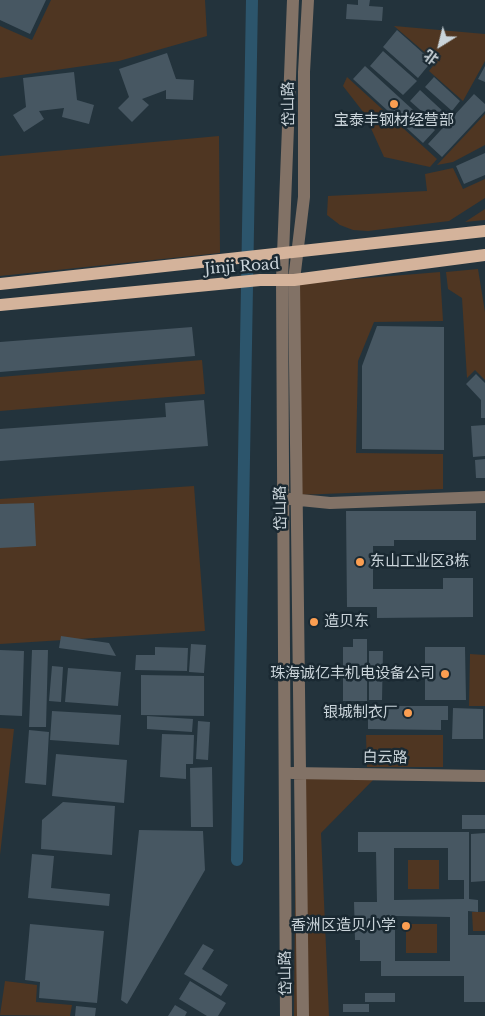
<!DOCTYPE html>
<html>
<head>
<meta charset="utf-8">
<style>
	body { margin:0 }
	#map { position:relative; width:485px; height:1016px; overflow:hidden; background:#23333c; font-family:"Libre Baskerville","Noto Sans SC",serif }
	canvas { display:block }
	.north { position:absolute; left:415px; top:20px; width:50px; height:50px; -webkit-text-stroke:4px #1a2932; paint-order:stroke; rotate:216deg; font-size:14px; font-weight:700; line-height:20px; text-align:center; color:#cad4da }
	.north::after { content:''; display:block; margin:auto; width:18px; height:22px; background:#cad4da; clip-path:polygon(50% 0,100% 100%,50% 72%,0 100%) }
</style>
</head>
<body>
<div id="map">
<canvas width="485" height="1016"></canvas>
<div class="north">北</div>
</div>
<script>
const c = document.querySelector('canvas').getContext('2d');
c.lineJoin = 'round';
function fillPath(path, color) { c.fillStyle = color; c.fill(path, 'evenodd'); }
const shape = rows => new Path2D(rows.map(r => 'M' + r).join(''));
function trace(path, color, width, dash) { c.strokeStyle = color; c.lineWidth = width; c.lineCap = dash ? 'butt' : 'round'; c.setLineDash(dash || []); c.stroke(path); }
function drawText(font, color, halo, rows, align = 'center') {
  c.font = font + ' "Libre Baskerville","Noto Sans SC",serif'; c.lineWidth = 5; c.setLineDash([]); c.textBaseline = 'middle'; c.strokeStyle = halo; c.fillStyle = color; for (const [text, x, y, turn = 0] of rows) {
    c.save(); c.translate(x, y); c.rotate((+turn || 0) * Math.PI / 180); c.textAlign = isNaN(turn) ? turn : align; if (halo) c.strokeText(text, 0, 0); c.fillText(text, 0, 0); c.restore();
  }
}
const green = shape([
	[51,0,205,0,207,36,119,61,0,78,0,26,32,40],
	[394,26,485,34,485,61,463,101,429,71,436,62],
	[347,77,437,159,430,167,384,157,364,113,343,86],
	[485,114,485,145,453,162,437,165],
	[219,136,220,253,0,276,0,156],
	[453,168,463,189,485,179,485,198,449,221,368,231,353,230,340,225,327,215,328,196,427,191,425,174],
	[485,209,485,220,465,222],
	[478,269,485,312,485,380,475,370,467,378,462,298,448,289,446,272],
	[440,272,443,321,374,322,358,361,356,453,443,454,443,489,299,495,294,284],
	[202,360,205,394,0,411,0,377],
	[194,486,205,631,0,644,0,499],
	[470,654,485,655,485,706,469,706],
	[0,728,14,729,0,855],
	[366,735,443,735,443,767,367,767],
	[296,775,377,776,321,833,329,1016,294,1016],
	[408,860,439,860,439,889,408,889],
	[472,912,485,912,485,931,473,931],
	[406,924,437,924,437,953,406,953],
	[5,981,37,985,36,1002,72,1005,70,1016,0,1015]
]);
const canal = shape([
	[237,860,252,0]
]);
const building = shape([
	[0,0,46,0,30,34,0,20],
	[358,0,370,0,369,6,383,7,382,21,346,19,347,4,358,5],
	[397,30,432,61,418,78,383,47],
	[383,51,417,81,403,95,370,66],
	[167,53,176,79,194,80,193,100,166,99,166,90,142,99,149,105,132,122,118,108,129,97,119,69],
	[365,66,435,130,423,143,353,79],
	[485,66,485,82,478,79],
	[74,72,77,100,94,105,89,124,62,117,64,108,39,111,44,119,24,132,13,115,26,107,23,78],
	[434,77,460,101,452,111,425,87],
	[420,90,447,115,437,125,410,101],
	[474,94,485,104,485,111,442,157,428,144],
	[485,153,485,175,464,184,456,166],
	[377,326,444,327,444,450,362,449,362,366],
	[192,327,195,356,0,372,0,342],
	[476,374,485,383,485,418,481,418,481,400,466,384],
	[204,400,208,446,0,461,0,429,166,417,165,403],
	[485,425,485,456,473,457,471,426],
	[485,459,485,478,476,478,475,460],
	[34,503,36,546,0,548,0,504],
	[346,511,476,511,476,540,394,540,394,546,373,546,373,589,443,589,443,578,473,578,473,617,377,618,377,607,347,607],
	[61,636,109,643,116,656,59,648],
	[353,639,367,639,367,701,343,701,343,647,353,647],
	[191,644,206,645,204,673,189,672],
	[155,647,188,648,187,671,135,670,136,655,155,655],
	[425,647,465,647,466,700,425,700],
	[0,650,24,651,22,716,0,715],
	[32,650,48,650,46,727,29,727],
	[369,651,383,651,382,700,369,700],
	[52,666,63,667,61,702,49,701],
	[68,668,121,672,118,706,65,702],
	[141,675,204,676,204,716,141,715],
	[368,706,448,706,448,720,441,720,441,730,368,729],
	[453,708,483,709,483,739,452,739],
	[52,711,121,715,119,745,50,740],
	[147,716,193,719,192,732,147,729],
	[198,721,210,722,208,760,196,759],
	[29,730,49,732,46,785,25,783],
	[162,734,194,735,193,764,186,764,186,779,160,777],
	[56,754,127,760,124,803,52,796],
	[212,767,213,827,191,827,190,768],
	[63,802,115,806,112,855,41,849,42,820],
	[462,815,485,815,485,829,462,829],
	[139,830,203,831,205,870,127,1004,121,1000],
	[358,832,469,832,469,899,478,900,478,912,468,911,468,935,485,935,485,1002,464,1002,464,976,381,976,381,961,360,961,360,940,355,940,354,902,377,902,376,852,358,852],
	[394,848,448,848,448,880,464,880,464,899,394,900],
	[396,916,450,917,450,961,395,961,395,930,390,929,390,919,396,919],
	[485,833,485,881,471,882,471,834],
	[32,854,54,856,51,888,110,894,109,906,28,898],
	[30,924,104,931,97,1003,39,998,40,982,25,980],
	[203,944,214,950,202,969,228,985,221,996,184,974],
	[190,981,226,1003,218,1016,207,1016,179,999],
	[365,993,395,993,395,1002,365,1002],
	[343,1004,369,1004,369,1012,343,1012],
	[175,1005,187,1012,185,1016,168,1016],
	[76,1006,96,1008,95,1016,75,1016]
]);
const minor = shape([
	[290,499,330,503,485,497],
	[292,773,485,776],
	[286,1016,282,280,293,0],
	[303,1016,294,280,304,197,304,72,308,0]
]);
const major = shape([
	[0,284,485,231],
	[0,305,260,280,294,280,485,255]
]);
const markers = [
	[394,104,5,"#fb9e51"],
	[360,562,5,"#fb9e51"],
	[314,622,5,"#fb9e51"],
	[445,674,5,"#fb9e51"],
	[408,713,5,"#fb9e51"],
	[406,926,5,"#fb9e51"]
];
const streetNames = [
	["岱山路",289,104,-91],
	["Jinji Road",242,267,-4],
	["岱山路",281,508,-91],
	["白云路",385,758,1],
	["岱山路",286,973,-91]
];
const poiNames = [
	["宝泰丰钢材经营部",394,121,"center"],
	["东山工业区3栋",370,562,"left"],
	["造贝东",324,622,"left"],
	["珠海诚亿丰机电设备公司",435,674],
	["银城制衣厂",398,713],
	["香洲区造贝小学",396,926]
];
fillPath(green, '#4f3622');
trace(canal, '#2c556c', 12);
fillPath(building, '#475762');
trace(minor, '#827266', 12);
trace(major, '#d4b39b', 12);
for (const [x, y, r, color] of markers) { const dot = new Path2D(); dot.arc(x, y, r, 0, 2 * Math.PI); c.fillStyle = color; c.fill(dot); trace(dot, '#1a2932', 2); }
drawText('15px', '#cad4da', '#1a2932', streetNames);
drawText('15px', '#cad4da', '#1a2932', poiNames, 'right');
</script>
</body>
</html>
